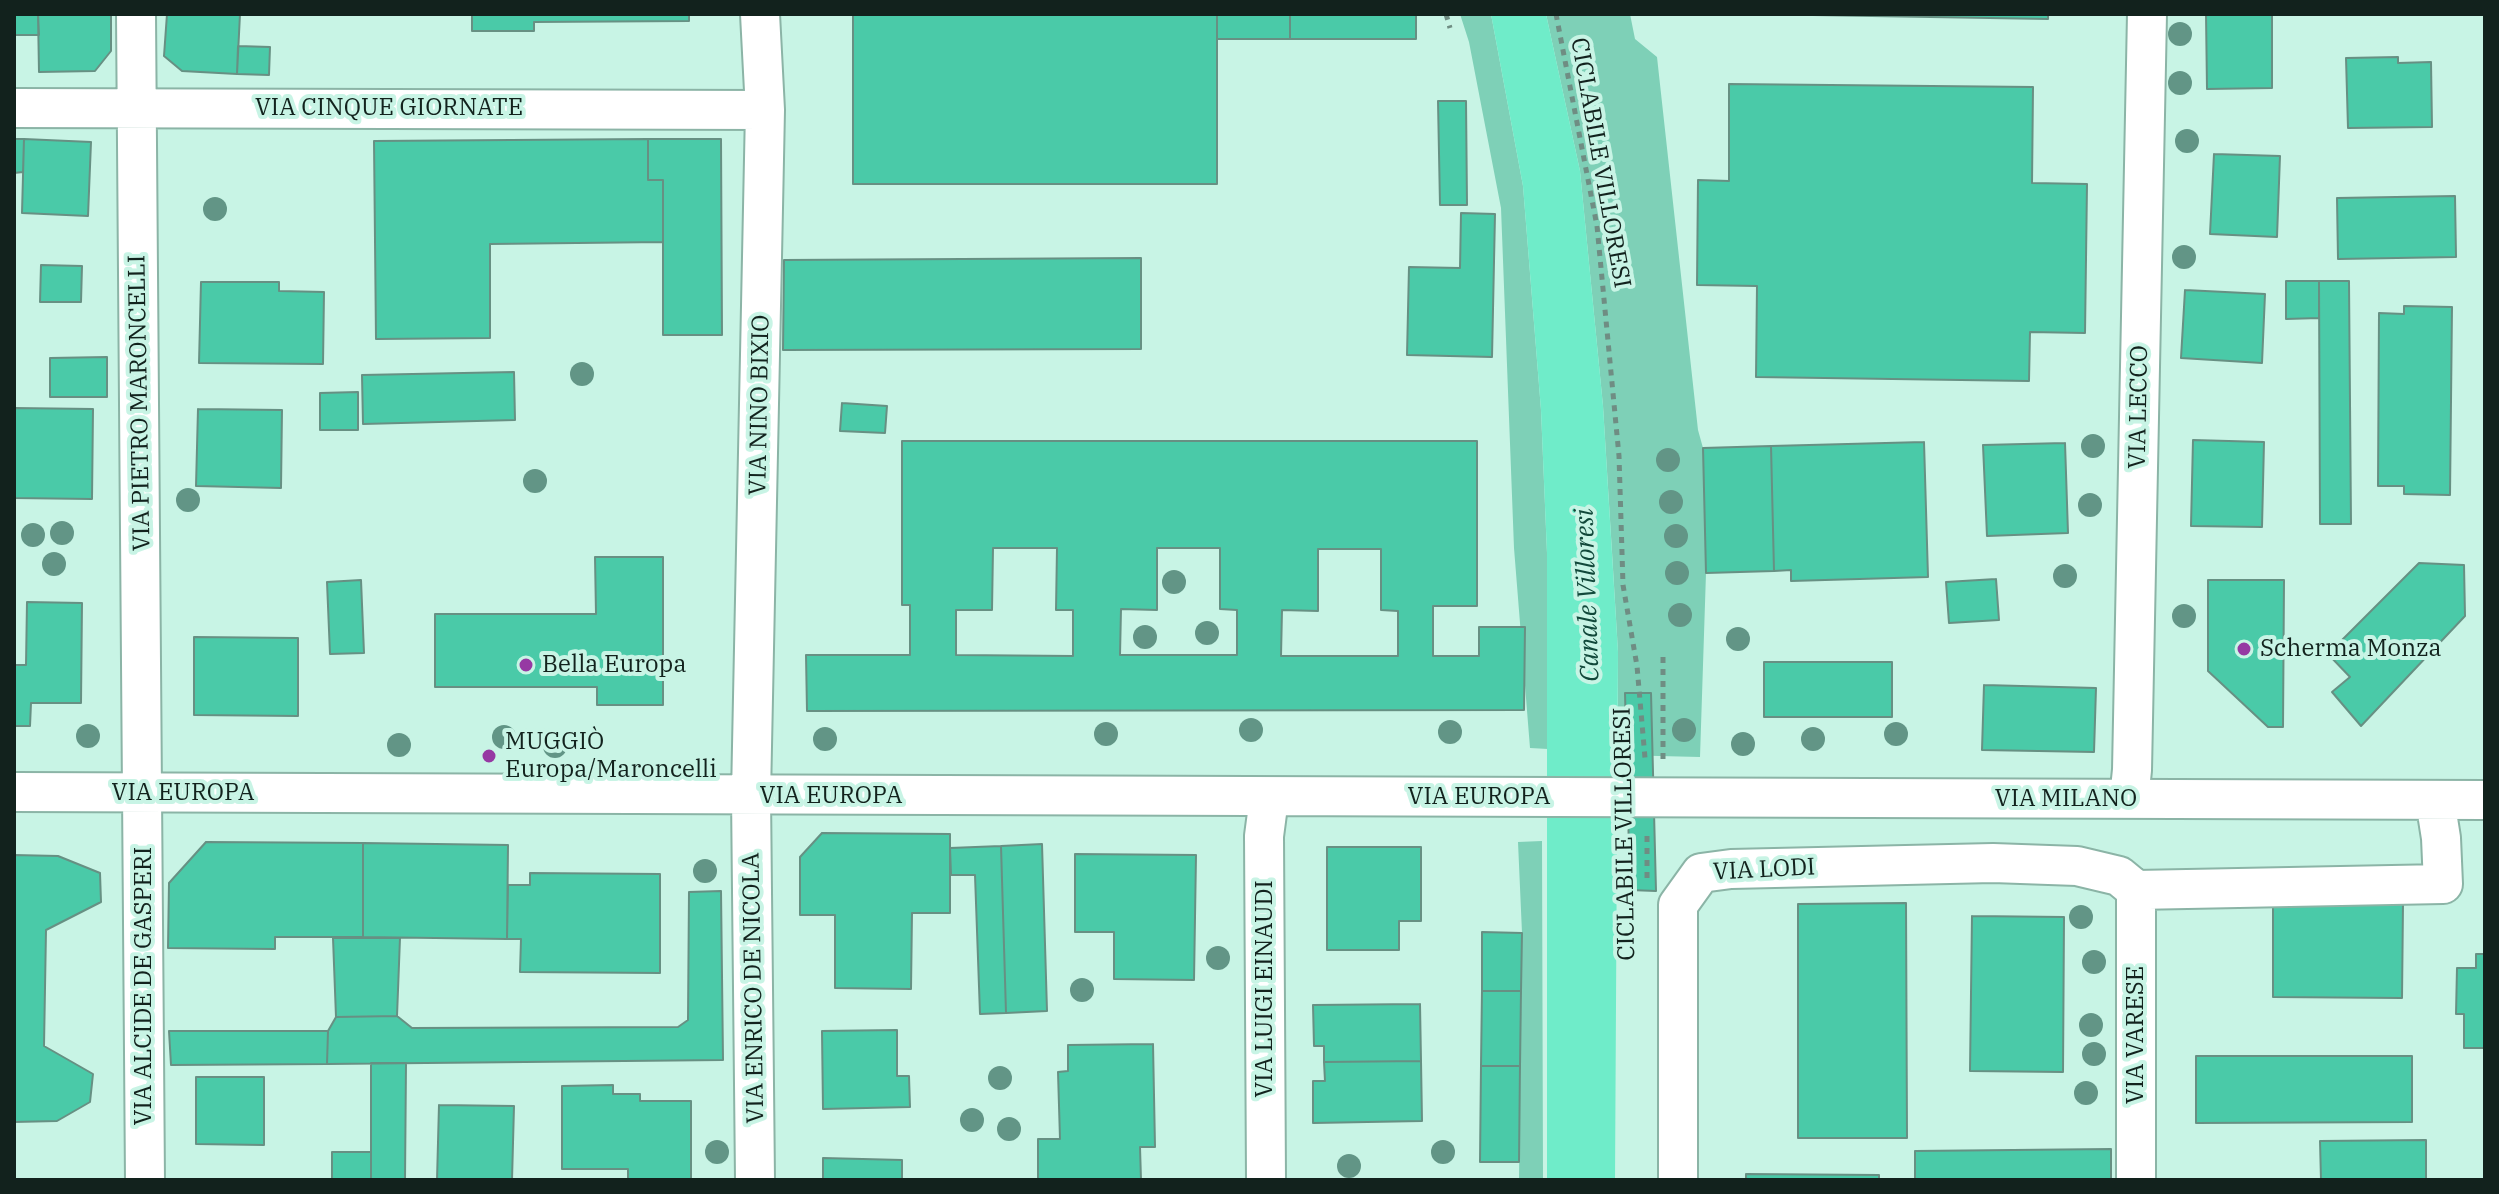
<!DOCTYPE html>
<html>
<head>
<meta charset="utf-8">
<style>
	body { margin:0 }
	#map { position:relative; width:2499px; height:1194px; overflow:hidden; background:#c8f4e5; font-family:"IBM Plex Serif",serif }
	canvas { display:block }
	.frame { position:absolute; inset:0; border:16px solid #12221d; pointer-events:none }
</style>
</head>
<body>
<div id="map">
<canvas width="2499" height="1194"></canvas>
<div class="frame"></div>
</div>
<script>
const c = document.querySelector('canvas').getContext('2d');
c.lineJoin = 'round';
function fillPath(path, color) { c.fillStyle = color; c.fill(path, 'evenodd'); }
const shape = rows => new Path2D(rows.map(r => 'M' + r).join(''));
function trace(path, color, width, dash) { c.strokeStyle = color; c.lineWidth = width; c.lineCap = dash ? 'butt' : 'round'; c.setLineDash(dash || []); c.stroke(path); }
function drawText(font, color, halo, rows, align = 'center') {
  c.font = font + ' "IBM Plex Serif",serif'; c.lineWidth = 8; c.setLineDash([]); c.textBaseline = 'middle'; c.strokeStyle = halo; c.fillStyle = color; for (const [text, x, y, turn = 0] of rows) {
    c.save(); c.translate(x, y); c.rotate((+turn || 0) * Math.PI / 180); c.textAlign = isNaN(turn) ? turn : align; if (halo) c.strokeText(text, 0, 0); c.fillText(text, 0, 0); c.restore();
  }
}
const green = shape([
	[1460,14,1491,14,1523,186,1541,410,1547,553,1548,749,1530,748,1514,548,1501,208,1469,42],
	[1546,14,1630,14,1635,39,1657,57,1698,430,1703,448,1706,573,1700,757,1618,755,1618,652,1612,552,1603,406,1580,171],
	[1542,841,1543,1180,1519,1180,1522,933,1518,842]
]);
const water = shape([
	[1491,14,1546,14,1580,171,1603,406,1618,652,1615,1180,1547,1180,1547,553,1541,410,1523,186]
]);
const building = shape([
	[14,14,38,14,39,35,14,35,14,14],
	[38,14,111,14,111,51,95,71,39,72,38,14],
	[167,14,240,14,237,74,182,71,164,56,167,14],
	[472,14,689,14,689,21,534,22,534,31,472,31,472,14],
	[853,14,1217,14,1217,184,853,184,853,14],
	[1217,14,1290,14,1290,39,1217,39,1217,14],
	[1290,14,1416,14,1416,39,1290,39,1290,14],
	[1754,14,2048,14,2048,19,1754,14],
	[2206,14,2272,14,2272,88,2207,89,2206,14],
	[238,46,270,47,269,75,237,74,238,46],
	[2398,57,2398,63,2431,62,2432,127,2348,128,2346,58,2398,57],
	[1729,84,2033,87,2032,183,2087,184,2085,333,2030,332,2029,381,1756,377,1757,286,1697,285,1698,180,1729,181,1729,84],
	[1438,101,1466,101,1467,205,1440,205,1438,101],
	[14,139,24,139,23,172,14,173,14,139],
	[24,139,91,142,88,216,22,213,24,139],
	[648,139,648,180,663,180,663,242,490,244,490,338,376,339,374,141,648,139],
	[648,139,721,139,722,335,663,335,663,180,648,180,648,139],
	[2214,154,2280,156,2277,237,2210,234,2214,154],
	[2455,196,2456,257,2338,259,2337,198,2455,196],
	[1461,213,1495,214,1492,357,1407,355,1409,267,1460,268,1461,213],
	[1141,258,1141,349,783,350,784,260,1141,258],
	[41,265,82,266,81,302,40,302,41,265],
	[2286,281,2319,281,2319,318,2286,319,2286,281],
	[2319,281,2349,281,2351,524,2320,524,2319,281],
	[201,282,279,282,279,291,324,292,323,364,199,363,201,282],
	[2185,290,2265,294,2262,363,2181,358,2185,290],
	[2404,306,2452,307,2450,495,2404,494,2404,486,2378,486,2379,313,2404,314,2404,306],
	[107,357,107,397,50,397,50,358,107,357],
	[514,372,515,420,363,424,362,375,514,372],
	[358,392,358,430,320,430,320,393,358,392],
	[842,403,887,406,885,433,840,431,842,403],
	[14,408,93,409,92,499,14,498,14,408],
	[198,409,282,410,281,488,196,486,198,409],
	[2193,440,2264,442,2262,527,2191,526,2193,440],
	[902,441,1477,441,1477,606,1433,606,1433,656,1479,656,1479,627,1525,627,1524,710,807,711,806,655,910,655,910,605,902,605,902,441],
	[993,548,1057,548,1056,610,1073,610,1073,656,956,655,956,610,992,610,993,548],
	[1157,548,1220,548,1220,609,1237,610,1237,655,1120,655,1121,609,1157,610,1157,548],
	[1318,549,1381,549,1381,610,1398,611,1398,656,1281,656,1282,610,1318,611,1318,549],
	[1924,442,1928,577,1791,581,1791,570,1774,571,1771,446,1924,442],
	[2065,443,2068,533,1987,536,1983,445,2065,443],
	[1771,446,1774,571,1706,573,1703,448,1771,446],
	[595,557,663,557,663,705,597,705,597,687,435,687,435,614,596,614,595,557],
	[2419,563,2464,565,2465,616,2361,726,2332,692,2350,677,2328,654,2419,563],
	[1996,579,1999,620,1949,623,1946,582,1996,579],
	[361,580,364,653,330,654,327,582,361,580],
	[2208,580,2284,580,2283,727,2268,727,2208,671,2208,580],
	[27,602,82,603,81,703,31,703,30,726,14,726,14,665,26,665,27,602],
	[194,637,298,638,298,716,194,715,194,637],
	[1764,662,1892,662,1892,717,1764,717,1764,662],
	[1984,685,2096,688,2094,752,1982,750,1984,685],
	[1625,693,1651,693,1656,891,1630,890,1625,693],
	[822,833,950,834,950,913,912,913,911,989,835,988,835,915,800,915,800,857,822,833],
	[206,842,363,843,363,937,275,937,275,949,168,948,169,883,206,842],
	[363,843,508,845,507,939,363,937,363,843],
	[1042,844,1047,1011,1006,1013,1001,846,1042,844],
	[1001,846,1006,1013,980,1014,975,875,951,875,950,848,1001,846],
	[1327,847,1421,847,1421,921,1399,921,1399,950,1327,950,1327,847],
	[1075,854,1196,855,1194,980,1114,979,1114,932,1075,932,1075,854],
	[14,855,58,856,100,873,101,902,46,930,44,1046,93,1074,90,1102,57,1121,14,1122,14,855],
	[530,873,660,874,660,973,520,972,521,939,507,939,508,885,530,885,530,873],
	[721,891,723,1060,327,1064,328,1031,336,1017,397,1016,412,1028,678,1027,688,1020,689,892,721,891],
	[2273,901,2403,903,2402,998,2273,997,2273,901],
	[1906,903,1907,1138,1798,1138,1798,904,1906,903],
	[1972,916,2064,917,2063,1072,1970,1071,1972,916],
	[1482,932,1522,933,1521,991,1482,991,1482,932],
	[333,938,400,938,397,1016,336,1017,333,938],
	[2476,954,2485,954,2485,1048,2464,1048,2464,1014,2456,1014,2457,968,2476,968,2476,954],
	[1482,991,1521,991,1520,1066,1481,1066,1482,991],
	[1420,1004,1421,1061,1324,1062,1324,1046,1314,1046,1313,1005,1420,1004],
	[897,1030,897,1076,909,1076,910,1107,823,1109,822,1031,897,1030],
	[169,1031,328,1031,327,1064,171,1065,169,1031],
	[1153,1044,1155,1147,1140,1147,1141,1180,1038,1180,1038,1139,1060,1139,1058,1072,1068,1071,1068,1045,1153,1044],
	[2196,1056,2412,1056,2412,1122,2196,1123,2196,1056],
	[1421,1061,1422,1121,1313,1123,1313,1081,1325,1081,1324,1062,1421,1061],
	[371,1063,406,1063,405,1180,371,1180,371,1063],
	[1481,1066,1520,1066,1519,1162,1480,1162,1481,1066],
	[196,1077,264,1077,264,1145,196,1144,196,1077],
	[613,1085,613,1094,640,1094,640,1101,691,1101,691,1179,628,1179,628,1169,562,1169,562,1086,613,1085],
	[439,1105,514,1106,512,1180,437,1180,439,1105],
	[2426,1140,2426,1180,2321,1180,2320,1141,2426,1140],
	[2111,1149,2111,1180,1915,1180,1915,1151,2111,1149],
	[332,1152,371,1152,371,1180,332,1180,332,1152],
	[823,1158,902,1160,902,1180,823,1180,823,1158],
	[1746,1174,1879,1175,1879,1180,1746,1180,1746,1174]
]);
const path = shape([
	[1446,14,1450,28],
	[1556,14,1597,226,1619,456,1623,585,1637,666,1645,758],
	[1663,657,1663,761],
	[1647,878,1647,836]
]);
const minor = shape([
	[136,14,145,1180],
	[14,108,765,110],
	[14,792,2485,800],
	[2129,799,2132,770,2147,14],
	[2136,890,2443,884,2441,838,2435,800],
	[2136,890,2136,1180],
	[755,1180,751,795,765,110,760,14],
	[1266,1180,1264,836,1269,798],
	[1678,1180,1678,905,1701,873,1731,869,1993,863,2077,866,2119,876,2136,890]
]);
const trees = [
	[2180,34],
	[2180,83],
	[2187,141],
	[215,209],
	[2184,257],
	[582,374],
	[2093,446],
	[1668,460],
	[535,481],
	[188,500],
	[1671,502],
	[2090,505],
	[62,533],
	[33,535],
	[1676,536],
	[54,564],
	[1677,573],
	[2065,576],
	[1174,582],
	[1680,615],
	[2184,616],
	[1207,633],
	[1145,637],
	[1738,639],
	[1251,730],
	[1684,730],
	[1450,732],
	[1106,734],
	[1896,734],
	[88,736],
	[504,737],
	[825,739],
	[1813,739],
	[1743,744],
	[399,745],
	[555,746],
	[705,871],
	[2081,917],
	[1218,958],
	[2094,962],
	[1082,990],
	[2091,1025],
	[2094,1054],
	[1000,1078],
	[2086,1093],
	[972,1120],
	[1009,1129],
	[717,1152],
	[1443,1152],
	[1349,1166]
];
const markers = [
	[2244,649,8,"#9639a3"],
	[526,665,8,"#9639a3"],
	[489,756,8,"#9639a3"]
];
const streetNames = [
	["VIA CINQUE GIORNATE",389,108],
	["CICLABILE VILLORESI",1600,163,80],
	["VIA PIETRO MARONCELLI",140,403,-91],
	["VIA NINO BIXIO",760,405,-89],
	["VIA LECCO",2139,407,-89],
	["VIA EUROPA",183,793],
	["VIA EUROPA",831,796],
	["VIA EUROPA",1479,797],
	["VIA MILANO",2066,799],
	["CICLABILE VILLORESI",1625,834,-91],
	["VIA LODI",1764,870,-3],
	["VIA ALCIDE DE GASPERI",144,986,-90],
	["VIA ENRICO DE NICOLA",754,988,-91],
	["VIA LUIGI EINAUDI",1265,989,-90],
	["VIA VARESE",2136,1035,-90]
];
const poiNames = [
	["Scherma Monza",2260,649],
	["Bella Europa",542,665],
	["MUGGIÒ",505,742],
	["Europa/Maroncelli",505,770]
];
const waterNames = [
	["Canale Villoresi",1588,595,-92]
];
fillPath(green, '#7ed0b7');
fillPath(water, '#6fecc9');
fillPath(building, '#4acaa8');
trace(building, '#679083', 2);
trace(minor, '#8bb4a6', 42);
trace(path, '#6f8d83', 5, [6, 6]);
trace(minor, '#fff', 38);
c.fillStyle = '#629586';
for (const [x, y] of trees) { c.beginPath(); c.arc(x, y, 12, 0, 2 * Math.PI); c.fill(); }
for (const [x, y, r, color] of markers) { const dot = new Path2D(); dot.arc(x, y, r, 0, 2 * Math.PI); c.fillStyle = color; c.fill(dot); trace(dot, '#c8f4e5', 3); }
drawText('24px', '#12221d', '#c8f4e5', streetNames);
drawText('24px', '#12221d', '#c8f4e5', poiNames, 'left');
drawText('italic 26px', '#11483a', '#c8f4e5', waterNames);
</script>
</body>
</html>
